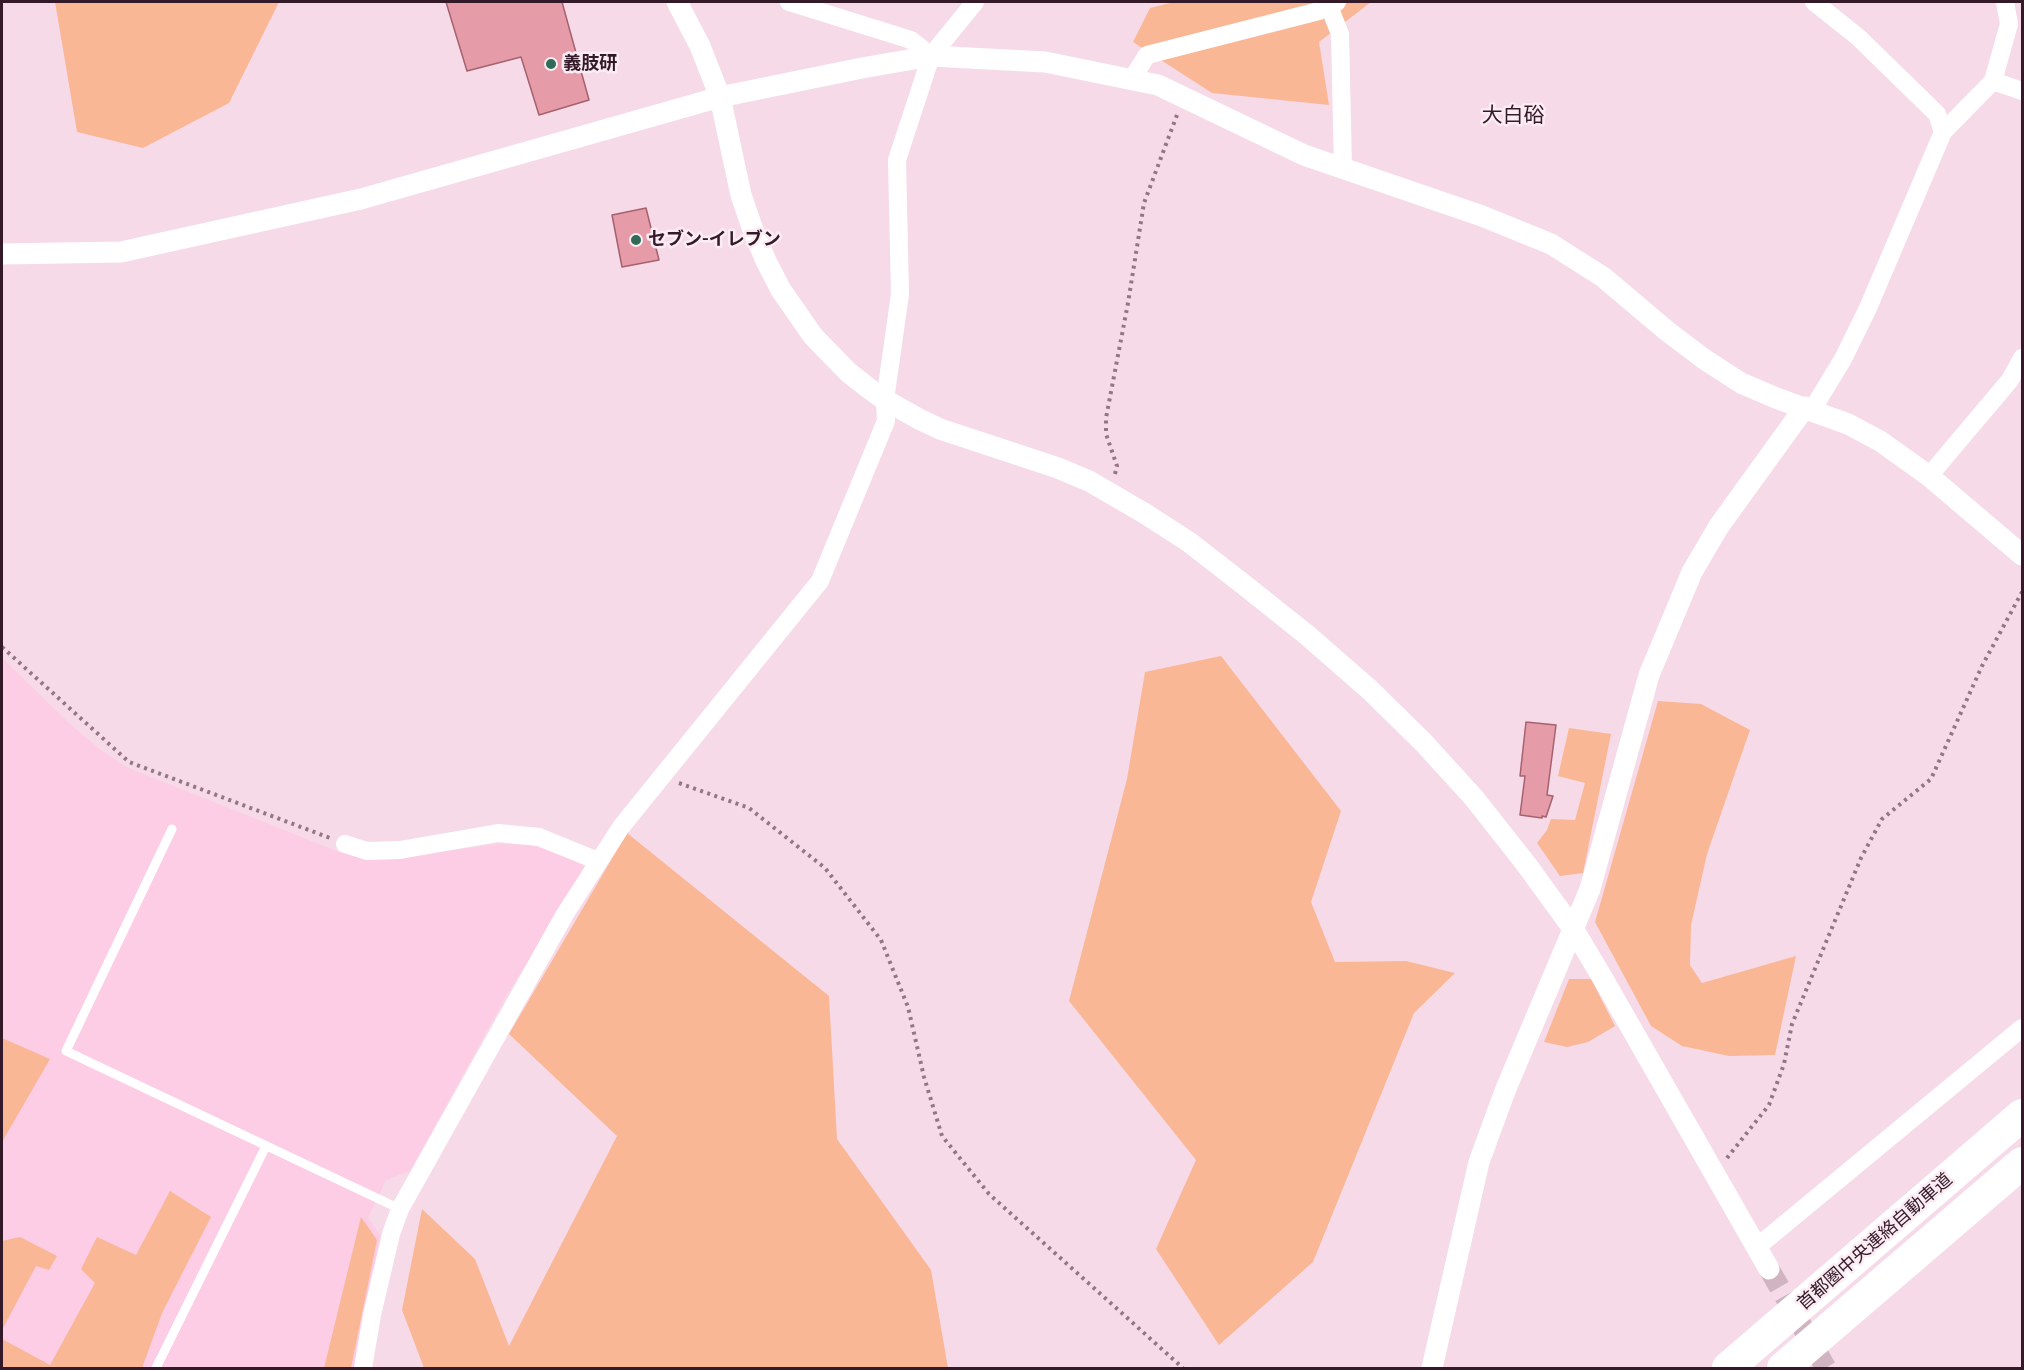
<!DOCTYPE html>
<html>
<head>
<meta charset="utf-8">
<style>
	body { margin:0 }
	#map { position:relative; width:2024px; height:1370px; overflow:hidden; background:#f7dae8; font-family:Karla,sans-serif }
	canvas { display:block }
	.frame { position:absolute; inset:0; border:3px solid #341a28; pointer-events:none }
</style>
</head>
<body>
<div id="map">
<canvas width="2024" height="1370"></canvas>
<div class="frame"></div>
</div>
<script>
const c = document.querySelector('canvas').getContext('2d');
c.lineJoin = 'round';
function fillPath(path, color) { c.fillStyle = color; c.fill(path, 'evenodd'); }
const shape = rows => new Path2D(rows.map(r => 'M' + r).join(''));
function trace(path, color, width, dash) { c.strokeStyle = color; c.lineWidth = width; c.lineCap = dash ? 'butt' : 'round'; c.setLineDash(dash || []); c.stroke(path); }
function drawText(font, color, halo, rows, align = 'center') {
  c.font = font + ' Karla,"Noto Sans JP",sans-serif'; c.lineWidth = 5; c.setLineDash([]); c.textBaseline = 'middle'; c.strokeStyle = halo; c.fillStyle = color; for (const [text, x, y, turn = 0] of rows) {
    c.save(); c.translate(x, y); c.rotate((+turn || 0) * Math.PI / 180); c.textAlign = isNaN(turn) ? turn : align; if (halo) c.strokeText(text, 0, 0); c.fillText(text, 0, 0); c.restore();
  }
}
const built = shape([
	[2,658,71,725,101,750,126,767,339,852,383,859,499,844,530,845,580,860,585,868,563,906,506,996,410,1171,386,1180,368,1218,385,1241,358,1368,2,1368]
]);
const green = shape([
	[55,2,279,2,229,103,143,148,77,132],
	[1174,2,1371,2,1319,42,1329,105,1212,93,1133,42,1150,8],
	[1221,656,1341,811,1311,902,1335,962,1406,961,1455,973,1414,1013,1313,1262,1219,1345,1156,1249,1196,1160,1069,1001,1127,779,1145,672],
	[1658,701,1701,704,1750,730,1707,854,1691,925,1690,965,1702,983,1796,956,1775,1055,1729,1056,1682,1046,1651,1026,1595,922],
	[1569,728,1611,734,1583,873,1560,876,1537,843,1547,830,1551,819,1575,820,1585,783,1558,776],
	[627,833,829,996,837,1139,931,1270,948,1368,424,1368,402,1310,422,1209,475,1259,509,1346,617,1136,509,1034],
	[1569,979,1591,979,1615,1026,1588,1042,1567,1047,1544,1042],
	[2,1038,50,1059,2,1142],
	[170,1191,211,1217,162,1313,142,1368,2,1368,2,1339,50,1365,95,1283,81,1269,97,1237,136,1255],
	[361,1217,377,1240,351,1368,324,1368],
	[20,1237,57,1256,49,1270,36,1266,2,1330,2,1241]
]);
const building = shape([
	[446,2,562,2,589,100,539,115,521,57,467,71,446,2],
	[646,208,659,260,622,267,612,215,646,208],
	[1526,722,1556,725,1547,795,1553,796,1546,817,1542,816,1542,818,1520,815,1525,776,1520,776,1526,722]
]);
const tertiaryTunnel = shape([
	[1769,1269,1826,1368]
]);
const path = shape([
	[1115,474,1117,466,1106,434,1106,418,1128,303,1144,203,1177,115],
	[2,647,129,762,330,838],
	[679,783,749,808,825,868,881,940,908,1007,924,1077,942,1136,989,1194,1183,1368],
	[1727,1158,1769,1105,1784,1064,1792,1024,1861,858,1882,819,1931,779,1982,666,2022,592]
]);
const service = shape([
	[172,829,66,1051,400,1209],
	[156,1368,266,1146]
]);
const minor = shape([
	[789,2,911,40,931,56],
	[1325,2,1329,6,1340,34,1343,169],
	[1132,79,1147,55,1319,11,1337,2],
	[1993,81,2009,24,2005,2],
	[1943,132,1993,81,2022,91],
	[1812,410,1843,359,1868,308,1943,132,1937,114,1858,37,1814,2],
	[1929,476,2010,380,2022,358],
	[345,844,367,851,400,850,498,833,539,837,598,861],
	[1757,1247,2022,1028],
	[363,1368,372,1315,391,1234,400,1209,565,914,621,827,820,581,886,421,885,400,900,294,897,160,931,56,975,2]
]);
const tertiary = shape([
	[677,2,700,46,720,97,741,195,753,230,766,261,781,290,813,336,848,372,867,387,885,400,919,419,940,429,1058,468,1089,481,1144,513,1189,542,1243,584,1307,635,1370,690,1424,743,1474,798,1526,864,1574,930,1602,977,1769,1269],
	[2,254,121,252,361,199,720,97,862,68,931,56,1045,62,1158,85,1304,155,1482,216,1551,244,1603,277,1667,331,1704,359,1741,383,1776,398,1848,424,1880,441,1929,476,2022,555],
	[1432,1368,1479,1162,1505,1091,1590,889,1649,675,1692,572,1719,526,1805,407]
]);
const motorway = shape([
	[1728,1368,2022,1115],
	[1783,1368,2022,1163]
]);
const markers = [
	[551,64,6,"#2f6b55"],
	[636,240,6,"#2f6b55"]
];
const poiNames = [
	["義肢研",563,64],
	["セブン-イレブン",648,240]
];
const streetNames = [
	["首都圏中央連絡自動車道",1875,1242,-41]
];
const quarterNames = [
	["大白硲",1513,116]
];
fillPath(built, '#fccde4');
fillPath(green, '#fab795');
fillPath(building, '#e69ba9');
trace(building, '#a6616f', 1.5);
trace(tertiaryTunnel, '#d0b4c2', 21, [21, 10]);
trace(path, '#927684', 4, [3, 4.5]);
trace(service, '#fff', 9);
trace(minor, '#fff', 18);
trace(tertiary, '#fff', 21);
trace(motorway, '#fff', 32);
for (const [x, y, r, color] of markers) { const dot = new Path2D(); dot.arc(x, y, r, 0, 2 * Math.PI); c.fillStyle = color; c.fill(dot); trace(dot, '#fbecf3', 2); }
drawText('bold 18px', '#341a28', '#fbecf3', poiNames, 'left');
drawText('18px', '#341a28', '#fbecf3', streetNames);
drawText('21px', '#341a28', '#fbecf3', quarterNames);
</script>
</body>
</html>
